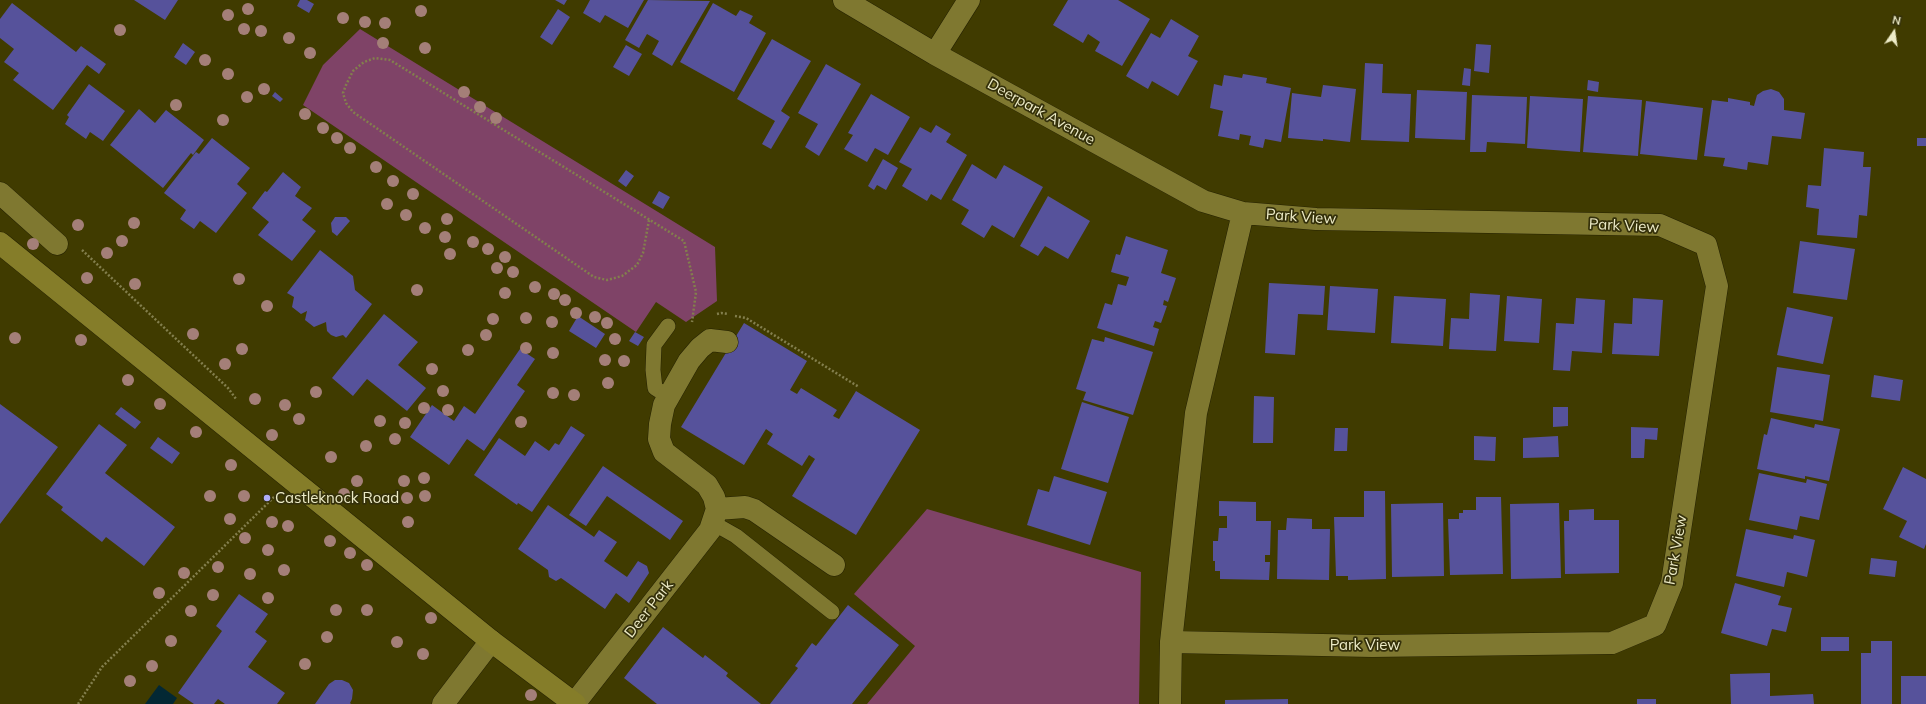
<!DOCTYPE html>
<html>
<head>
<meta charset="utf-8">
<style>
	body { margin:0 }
	#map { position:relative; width:1926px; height:704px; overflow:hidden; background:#403b00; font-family:Mulish,sans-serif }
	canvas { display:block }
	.north { position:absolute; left:1874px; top:12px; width:40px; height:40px; -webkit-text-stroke:3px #34300a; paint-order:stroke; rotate:13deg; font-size:11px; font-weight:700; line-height:16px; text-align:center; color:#edebc7 }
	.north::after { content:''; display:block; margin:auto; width:14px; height:18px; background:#edebc7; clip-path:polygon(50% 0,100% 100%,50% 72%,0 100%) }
</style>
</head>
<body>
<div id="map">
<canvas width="1926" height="704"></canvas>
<div class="north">N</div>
</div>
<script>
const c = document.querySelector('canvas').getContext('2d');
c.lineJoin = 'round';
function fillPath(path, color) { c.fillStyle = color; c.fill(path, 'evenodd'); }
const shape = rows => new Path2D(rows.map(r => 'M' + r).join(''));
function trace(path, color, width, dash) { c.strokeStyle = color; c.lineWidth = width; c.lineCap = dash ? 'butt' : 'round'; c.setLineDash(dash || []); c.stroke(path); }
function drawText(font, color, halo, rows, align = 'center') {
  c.font = font + ' Mulish,sans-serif'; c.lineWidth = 3.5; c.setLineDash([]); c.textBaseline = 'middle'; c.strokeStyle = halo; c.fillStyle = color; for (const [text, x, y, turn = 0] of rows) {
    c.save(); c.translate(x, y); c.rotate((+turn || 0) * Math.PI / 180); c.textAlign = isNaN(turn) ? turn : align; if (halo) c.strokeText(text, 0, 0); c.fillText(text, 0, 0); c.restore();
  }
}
const green = shape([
	[360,29,715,247,717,301,686,322,656,302,636,332,303,105,323,65],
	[927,509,1141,572,1139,704,867,704,915,646,854,594]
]);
const water = shape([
	[159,685,177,698,173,704,145,704]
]);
const building = shape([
	[134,0,178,0,165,20],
	[300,0,307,0,314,4,309,13,297,6],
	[555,0,567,0,564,5],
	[590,0,644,0,628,28,605,15,600,23,583,13],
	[648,0,710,1,672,66,652,54,659,41,647,34,639,48,625,40],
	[1068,0,1118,0,1150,19,1122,66,1095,51,1100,42,1088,34,1083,43,1053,25],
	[12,3,76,52,81,46,106,64,99,74,87,65,53,110,13,80,19,73,4,62,14,49,0,38,0,19],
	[713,3,736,16,740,10,753,16,749,23,766,33,734,92,680,62],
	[558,9,570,17,552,45,540,37],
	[1171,19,1199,36,1188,56,1198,61,1178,96,1152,81,1148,89,1126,76,1151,33,1160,38],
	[772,39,811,61,781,111,790,117,771,149,762,144,775,121,737,99],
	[183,43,195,52,186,65,174,57],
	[1476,44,1491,45,1489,73,1474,71],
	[626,45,642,54,629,76,613,67],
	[1365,63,1383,64,1382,93,1411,94,1409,142,1361,140],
	[826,64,861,84,819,156,805,147,818,124,798,113],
	[1464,68,1471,69,1470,86,1462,85],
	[1243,74,1267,78,1266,83,1291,88,1281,142,1265,139,1263,148,1249,145,1251,136,1240,134,1239,140,1218,136,1223,111,1210,108,1214,84,1222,86,1224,75,1242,78],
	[1588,80,1599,82,1598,92,1587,90],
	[89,84,125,111,103,141,90,132,86,139,65,124,69,117,67,115],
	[1323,85,1356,89,1350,142,1323,139,1323,141,1288,138,1292,93,1321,97],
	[1771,89,1779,92,1784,99,1784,110,1805,113,1801,139,1772,136,1768,165,1748,162,1747,170,1723,166,1725,158,1704,156,1712,100,1728,102,1728,98,1750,102,1750,105,1754,106,1757,95,1763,91],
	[1417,90,1467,92,1465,140,1415,138],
	[275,92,283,99,280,102,272,96],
	[871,94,910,117,888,155,875,148,867,162,844,149,853,135,848,133],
	[1472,95,1527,97,1525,144,1487,142,1486,152,1470,152],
	[1530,96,1583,99,1580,152,1527,148],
	[1588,96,1642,100,1638,156,1583,152],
	[1646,101,1703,108,1697,160,1640,154],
	[139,109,155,123,166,110,204,140,193,155,191,153,163,188,110,145],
	[936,125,951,134,946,142,967,155,941,200,931,194,927,201,902,186,912,169,899,162,920,127,931,133],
	[212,138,250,168,237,184,247,193,216,233,200,221,194,229,180,219,186,210,164,193,196,152,199,154],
	[1917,138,1926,138,1926,146,1917,146],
	[1824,148,1864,152,1863,167,1871,167,1867,216,1859,215,1857,238,1817,235,1819,209,1806,207,1808,185,1821,186],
	[883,159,898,168,886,190,877,185,874,190,868,186],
	[972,164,996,179,1004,165,1043,187,1014,238,992,225,984,238,961,224,969,210,952,200],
	[626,170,634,176,626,187,618,181],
	[283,172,301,187,295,196,312,208,302,220,316,231,292,261,258,235,269,222,252,208,265,191,267,192],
	[659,191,670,197,663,209,652,203],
	[1048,196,1090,221,1068,259,1045,246,1038,256,1020,246],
	[335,217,346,217,350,221,337,236,332,232,331,223],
	[1126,236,1168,250,1161,273,1176,278,1168,302,1164,300,1163,305,1167,306,1161,323,1155,321,1153,327,1159,329,1154,346,1097,328,1105,303,1112,305,1118,284,1126,286,1129,277,1111,272,1116,254,1120,255],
	[1800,241,1855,249,1847,300,1793,293],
	[320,250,353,276,355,290,372,304,346,338,343,335,336,337,331,335,327,331,326,322,314,327,305,320,307,311,301,314,292,307,294,297,287,293],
	[1269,283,1325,286,1323,315,1298,314,1295,355,1265,353],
	[1330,286,1378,289,1375,333,1327,330],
	[1470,293,1500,295,1496,351,1449,349,1451,318,1469,319],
	[1394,296,1446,299,1443,346,1391,343],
	[1507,296,1542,299,1539,343,1504,341],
	[1576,298,1605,300,1602,353,1572,351,1570,371,1553,370,1556,323,1574,324],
	[1633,298,1663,300,1659,356,1612,354,1614,323,1632,324],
	[1787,307,1833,317,1823,364,1777,355],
	[384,314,418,342,398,365,426,388,407,411,367,379,353,396,332,378],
	[578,316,605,334,596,348,569,331],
	[744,323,807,361,790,390,797,394,801,388,837,410,833,416,839,419,856,391,920,430,856,535,792,496,815,459,809,455,802,466,767,444,773,434,766,429,744,465,681,427],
	[635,332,644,337,638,346,629,341],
	[1105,337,1153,352,1133,415,1083,400,1086,392,1076,389,1092,339,1104,342],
	[520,349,535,359,517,385,525,391,484,451,467,439,449,465,410,437,432,405,454,421,464,406,475,414],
	[1777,367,1830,375,1823,421,1770,412],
	[1874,375,1903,380,1900,401,1871,397],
	[1254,396,1274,397,1273,443,1253,443],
	[1082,402,1129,417,1108,483,1061,469],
	[0,404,58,447,0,524],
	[121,407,141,422,135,429,115,414],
	[1553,407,1568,407,1568,426,1553,427],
	[1771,418,1814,428,1815,424,1840,429,1829,481,1805,476,1805,479,1757,469,1764,434,1767,435],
	[99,424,127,445,105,473,175,527,144,566,106,537,102,542,61,510,63,507,46,494],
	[571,426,585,435,532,512,518,503,517,505,474,475,499,438,525,456,535,441,549,451,555,443,559,445],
	[1631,427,1658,428,1657,440,1645,439,1644,458,1631,458],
	[1335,428,1348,428,1347,451,1334,451],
	[1474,436,1496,437,1495,461,1474,460],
	[1558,436,1559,457,1523,458,1523,438],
	[158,437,180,453,172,464,150,448],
	[603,466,683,521,670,540,607,496,586,526,569,515],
	[1903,467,1926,479,1926,544,1924,549,1899,537,1907,521,1883,509],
	[1759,473,1806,483,1807,479,1827,484,1819,520,1800,516,1797,530,1749,520],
	[1054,476,1107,492,1090,545,1027,525,1038,489,1049,492],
	[1364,491,1385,491,1386,579,1348,580,1348,576,1336,576,1334,517,1364,517],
	[1476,497,1501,497,1503,574,1450,575,1448,519,1459,519,1459,513,1463,513,1463,510,1476,510],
	[1219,501,1256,502,1256,521,1271,521,1270,555,1265,555,1265,562,1270,562,1269,580,1220,579,1220,571,1215,571,1215,561,1213,561,1213,541,1218,541,1219,528,1227,528,1227,516,1219,516],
	[1443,503,1444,576,1392,577,1391,504],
	[1559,503,1561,578,1511,579,1510,504],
	[548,505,594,537,599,530,617,542,604,561,627,577,638,561,647,566,649,573,629,603,616,593,605,609,561,578,556,581,549,577,548,570,518,549],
	[1594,509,1594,520,1619,520,1619,573,1565,574,1564,521,1569,521,1569,510],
	[1287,518,1312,519,1312,529,1330,529,1329,580,1277,579,1278,530,1286,530],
	[1746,529,1793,539,1794,535,1815,540,1807,577,1787,572,1784,587,1736,576],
	[1871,558,1897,561,1895,577,1869,574],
	[1735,583,1781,596,1778,605,1792,608,1786,632,1772,629,1767,646,1721,633],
	[239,594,268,614,255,632,267,641,248,667,285,693,277,704,225,704,218,699,214,704,194,704,178,693,222,631,216,626],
	[848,605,899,645,852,704,770,704,798,668,795,666,812,643,816,646],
	[663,627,703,658,705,655,728,673,726,676,761,704,657,704,624,678],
	[1821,637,1849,637,1849,651,1821,651],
	[1871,641,1892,641,1892,704,1861,704,1861,653,1871,653],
	[1770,673,1770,696,1813,694,1814,704,1731,704,1730,674],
	[1901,676,1926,676,1926,704,1901,704],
	[335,680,342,680,349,683,353,690,352,699,350,703,351,704,315,704,329,684],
	[1288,699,1288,704,1225,704,1225,700],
	[1637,699,1656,699,1656,704,1637,704]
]);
const path = shape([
	[649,220,643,253,637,265,622,276,607,280,594,277,353,112,346,103,343,93,346,85,353,71,364,62,375,58,390,60,684,241,696,292,692,322],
	[82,250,228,388,236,399],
	[717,314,721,313,728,314],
	[735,316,746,318,859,387],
	[78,704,102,667,274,497]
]);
const lane = shape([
	[668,326,654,345,653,370,655,388,669,397],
	[713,523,736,536,832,612]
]);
const street = shape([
	[844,0,935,54,1203,201,1243,213],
	[935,54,969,0],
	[0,193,57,244],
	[717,509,745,507,754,510,834,565],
	[443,704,491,641],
	[574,704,710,530,717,509,714,497,707,485,664,452,659,439,660,424,664,405,689,361,700,348,710,340,727,342],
	[1170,704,1171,642,1372,646,1612,643,1655,625,1672,583,1717,286,1706,245,1660,225,1316,219,1243,213,1196,413,1171,642]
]);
const secondary = shape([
	[0,243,491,641,575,704]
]);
const trees = [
	[248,9],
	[421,11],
	[228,15],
	[343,18],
	[365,22],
	[385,23],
	[244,29],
	[120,30],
	[261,31],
	[289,38],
	[383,43],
	[425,48],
	[310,53],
	[205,60],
	[228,74],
	[264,89],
	[464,92],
	[247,97],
	[176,105],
	[480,107],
	[305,114],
	[496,118],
	[223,120],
	[323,128],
	[337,138],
	[350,148],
	[376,167],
	[393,181],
	[413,194],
	[387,204],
	[406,215],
	[447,219],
	[134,223],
	[78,225],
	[425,228],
	[445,237],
	[122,241],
	[473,242],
	[33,244],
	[488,249],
	[107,253],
	[450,254],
	[505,257],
	[497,268],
	[513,272],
	[87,278],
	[239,279],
	[135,284],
	[535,287],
	[417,290],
	[505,293],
	[554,294],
	[565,300],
	[267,306],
	[576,313],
	[595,317],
	[526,318],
	[493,319],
	[552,322],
	[607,323],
	[193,334],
	[486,335],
	[15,338],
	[615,339],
	[81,340],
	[526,348],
	[242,349],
	[468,350],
	[553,353],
	[605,360],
	[624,361],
	[225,364],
	[432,369],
	[128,380],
	[608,383],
	[443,391],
	[316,392],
	[553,393],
	[574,395],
	[255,399],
	[160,404],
	[285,405],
	[424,408],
	[448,410],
	[299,419],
	[380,421],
	[521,422],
	[405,423],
	[196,432],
	[272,435],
	[395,439],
	[366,446],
	[331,457],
	[231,465],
	[424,478],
	[357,481],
	[404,481],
	[344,494],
	[210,496],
	[244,496],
	[425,496],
	[407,498],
	[230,519],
	[272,522],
	[408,522],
	[288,526],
	[245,538],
	[330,541],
	[268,550],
	[350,553],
	[367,565],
	[218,567],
	[284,570],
	[184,573],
	[250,574],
	[159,593],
	[213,595],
	[268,598],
	[336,610],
	[367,610],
	[191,611],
	[431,618],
	[327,637],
	[171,641],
	[397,642],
	[423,654],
	[305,664],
	[152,666],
	[130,681],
	[531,695]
];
const markers = [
	[267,498,4,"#afaefa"]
];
const streetNames = [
	["Deerpark Avenue",1041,112,29],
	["Park View",1301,217,4],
	["Park View",1624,226,3],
	["Park View",1676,550,-80],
	["Deer Park",649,609,-52],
	["Park View",1365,645]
];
const poiNames = [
	["Castleknock Road",275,498]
];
fillPath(green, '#7f4367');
fillPath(water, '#032834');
fillPath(building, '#56529b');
trace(lane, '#252200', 16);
trace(street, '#252200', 23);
trace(secondary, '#252200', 23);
trace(path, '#837f4d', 2.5, [2, 2]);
trace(lane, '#7f7830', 15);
trace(street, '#7f7830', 22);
trace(secondary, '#857d29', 22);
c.fillStyle = '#a47f78';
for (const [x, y] of trees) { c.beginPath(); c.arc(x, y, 6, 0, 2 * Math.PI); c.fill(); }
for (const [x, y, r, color] of markers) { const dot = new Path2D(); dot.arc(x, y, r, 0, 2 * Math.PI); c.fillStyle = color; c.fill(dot); trace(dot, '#34300a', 1.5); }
drawText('15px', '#edebc7', '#34300a', streetNames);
drawText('15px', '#edebc7', '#34300a', poiNames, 'left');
</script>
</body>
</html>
